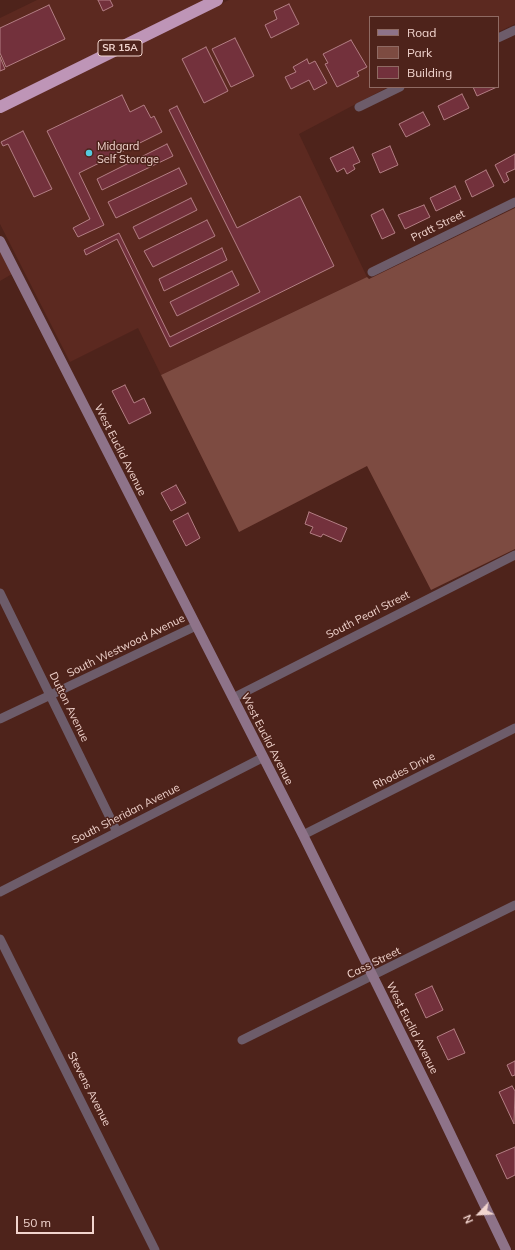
<!DOCTYPE html>
<html>
<head>
<meta charset="utf-8">
<style>
	body { margin:0 }
	#map { position:relative; width:515px; height:1250px; overflow:hidden; background:#4e231b; font-family:Mulish,sans-serif }
	canvas { display:block }
	.legend { position:absolute; left:369px; top:16px; width:130px; height:72px; box-sizing:border-box; background:#4e231b; border:1px solid #8f6a63; margin:0; padding:5px 7px; list-style:none; font-size:12px; color:#f1d4ce }
	.legend li { display:flex; align-items:center; gap:8px; height:20px }
	.legend b { width:20px; border:1px solid #8f6a63 }
	.north { position:absolute; left:459px; top:1194px; width:40px; height:40px; -webkit-text-stroke:3px #4e231b; paint-order:stroke; rotate:245deg; font-size:11px; font-weight:700; line-height:16px; text-align:center; color:#f1d4ce }
	.north::after { content:''; display:block; margin:auto; width:14px; height:18px; background:#f1d4ce; clip-path:polygon(50% 0,100% 100%,50% 72%,0 100%) }
	.scale { position:absolute; left:16px; top:1216px; width:78px; height:18px; box-sizing:border-box; border:2px solid #f1d4ce; border-top:0; padding-left:5px; font-size:12px; line-height:14px; white-space:nowrap; color:#f1d4ce; -webkit-text-stroke:3px #4e231b; paint-order:stroke }
</style>
</head>
<body>
<div id="map">
<canvas width="515" height="1250"></canvas>
<ul class="legend">
<li><b style="height:5px;background:#8e7389"></b>Road</li>
<li><b style="height:11px;background:#7d4b41"></b>Park</li>
<li><b style="height:11px;background:#73313c"></b>Building</li>
</ul>
<div class="north">N</div>
<div class="scale">50 m</div>
</div>
<script>
const c = document.querySelector('canvas').getContext('2d');
c.lineJoin = 'round';
function fillPath(path, color) { c.fillStyle = color; c.fill(path, 'evenodd'); }
const shape = rows => new Path2D(rows.map(r => 'M' + r).join(''));
function trace(path, color, width, dash) { c.strokeStyle = color; c.lineWidth = width; c.lineCap = dash ? 'butt' : 'round'; c.setLineDash(dash || []); c.stroke(path); }
function drawText(font, color, halo, rows, align = 'center') {
  c.font = font + ' Mulish,sans-serif'; c.lineWidth = 3; c.setLineDash([]); c.textBaseline = 'middle'; c.strokeStyle = halo; c.fillStyle = color; for (const [text, x, y, turn = 0] of rows) {
    c.save(); c.translate(x, y); c.rotate((+turn || 0) * Math.PI / 180); c.textAlign = isNaN(turn) ? turn : align; if (halo) c.strokeText(text, 0, 0); c.fillText(text, 0, 0); c.restore();
  }
}
const built = shape([
	[37,0,205,0,0,101,0,18],
	[229,0,515,0,515,24,498,32,498,17,370,17,370,87,388,87,299,134,367,277,161,375,138,328,70,362,0,224,0,113],
	[0,250,12,274,0,281]
]);
const green = shape([
	[515,208,515,549,431,590,367,466,239,532,161,375,367,277,369,279]
]);
const building = shape([
	[98,0,110,0,113,6,103,11,98,0],
	[289,4,299,24,271,38,265,25,277,19,274,11,289,4],
	[49,5,65,39,6,67,0,53,0,28,49,5],
	[235,38,254,76,231,87,212,49,235,38],
	[351,40,367,67,357,72,359,76,337,87,325,64,328,63,323,54,351,40],
	[206,47,228,91,204,103,182,59,206,47],
	[0,57,5,69,0,71,0,57],
	[307,59,309,64,315,61,327,83,314,90,309,80,291,89,285,77,296,72,293,67,307,59],
	[473,87,497,87,477,96,473,87],
	[462,94,469,108,444,120,438,106,462,94],
	[122,95,130,112,144,105,151,118,154,116,162,132,79,173,104,225,78,237,73,228,90,219,47,131,122,95],
	[177,106,237,228,300,196,334,266,170,347,117,239,86,255,84,250,119,233,170,337,260,292,169,110,177,106],
	[423,112,430,125,406,137,399,124,423,112],
	[23,131,52,189,34,197,8,144,3,146,1,142,23,131],
	[167,144,173,156,102,190,97,179,167,144],
	[390,146,398,165,380,173,372,154,390,146],
	[353,147,360,162,353,165,355,169,347,174,344,168,337,172,330,158,353,147],
	[515,154,515,169,506,173,509,180,504,183,495,165,515,154],
	[179,168,187,184,116,218,108,202,179,168],
	[486,170,494,186,472,197,465,181,486,170],
	[455,186,461,199,436,211,430,198,455,186],
	[191,198,197,210,139,239,133,227,191,198],
	[424,205,430,217,405,229,398,215,424,205],
	[383,209,395,233,382,239,371,215,383,209],
	[207,220,215,236,153,267,144,251,207,220],
	[222,248,227,260,164,291,159,279,222,248],
	[232,271,239,285,177,316,170,302,232,271],
	[125,385,134,403,144,398,151,413,129,424,112,391,125,385],
	[176,485,186,503,171,511,161,493,176,485],
	[309,512,347,528,341,542,323,534,321,537,310,533,313,527,305,524,309,512],
	[188,513,200,538,186,546,173,521,188,513],
	[432,986,443,1010,426,1018,415,994,432,986],
	[454,1029,465,1053,448,1060,437,1037,454,1029],
	[515,1061,515,1075,512,1076,507,1065,515,1061],
	[512,1086,515,1091,514,1124,499,1092,512,1086],
	[515,1147,515,1175,507,1179,496,1155,515,1147]
]);
const street = shape([
	[498,38,515,30],
	[359,107,400,87],
	[372,272,515,202],
	[0,593,117,832],
	[233,698,515,555],
	[0,719,196,626],
	[303,835,515,728],
	[0,892,262,758],
	[0,939,155,1250],
	[242,1040,515,905]
]);
const secondary = shape([
	[0,241,303,835,437,1106,506,1250]
]);
const highway = shape([
	[0,107,217,0]
]);
const markers = [
	[89,153,4,"#55cadf"]
];
const shields = [
	[120,48,44]
];
const shieldNames = [
	["SR 15A",120,48]
];
const poiNames = [
	["Midgard",97,147],
	["Self Storage",97,160]
];
const streetNames = [
	["Pratt Street",438,226,-26],
	["West Euclid Avenue",120,450,63],
	["South Pearl Street",368,615,-27],
	["South Westwood Avenue",126,646,-26],
	["Dutton Avenue",69,707,64],
	["West Euclid Avenue",267,739,63],
	["Rhodes Drive",404,771,-27],
	["South Sheridan Avenue",126,814,-27],
	["Cass Street",374,963,-26],
	["West Euclid Avenue",412,1028,63],
	["Stevens Avenue",89,1089,63]
];
fillPath(built, '#5c2920');
fillPath(green, '#7d4b41');
fillPath(building, '#73313c');
trace(building, '#b37e84', 1);
trace(street, '#6d5c6a', 9);
trace(secondary, '#8e7389', 10);
trace(highway, '#be95b7', 12);
for (const [x, y, r, color] of markers) { const dot = new Path2D(); dot.arc(x, y, r, 0, 2 * Math.PI); c.fillStyle = color; c.fill(dot); trace(dot, '#4e231b', 1.5); }
for (const [x, y, w] of shields) { const box = new Path2D(); box.roundRect(x - w / 2, y - 8, w, 16, 3); c.fillStyle = '#4e231b'; c.fill(box); trace(box, '#f1d4ce', 1); }
drawText('bold 10px', '#f1d4ce', null, shieldNames);
drawText('11px', '#f1d4ce', '#4e231b', poiNames, 'left');
drawText('11px', '#f1d4ce', '#4e231b', streetNames);
</script>
</body>
</html>
